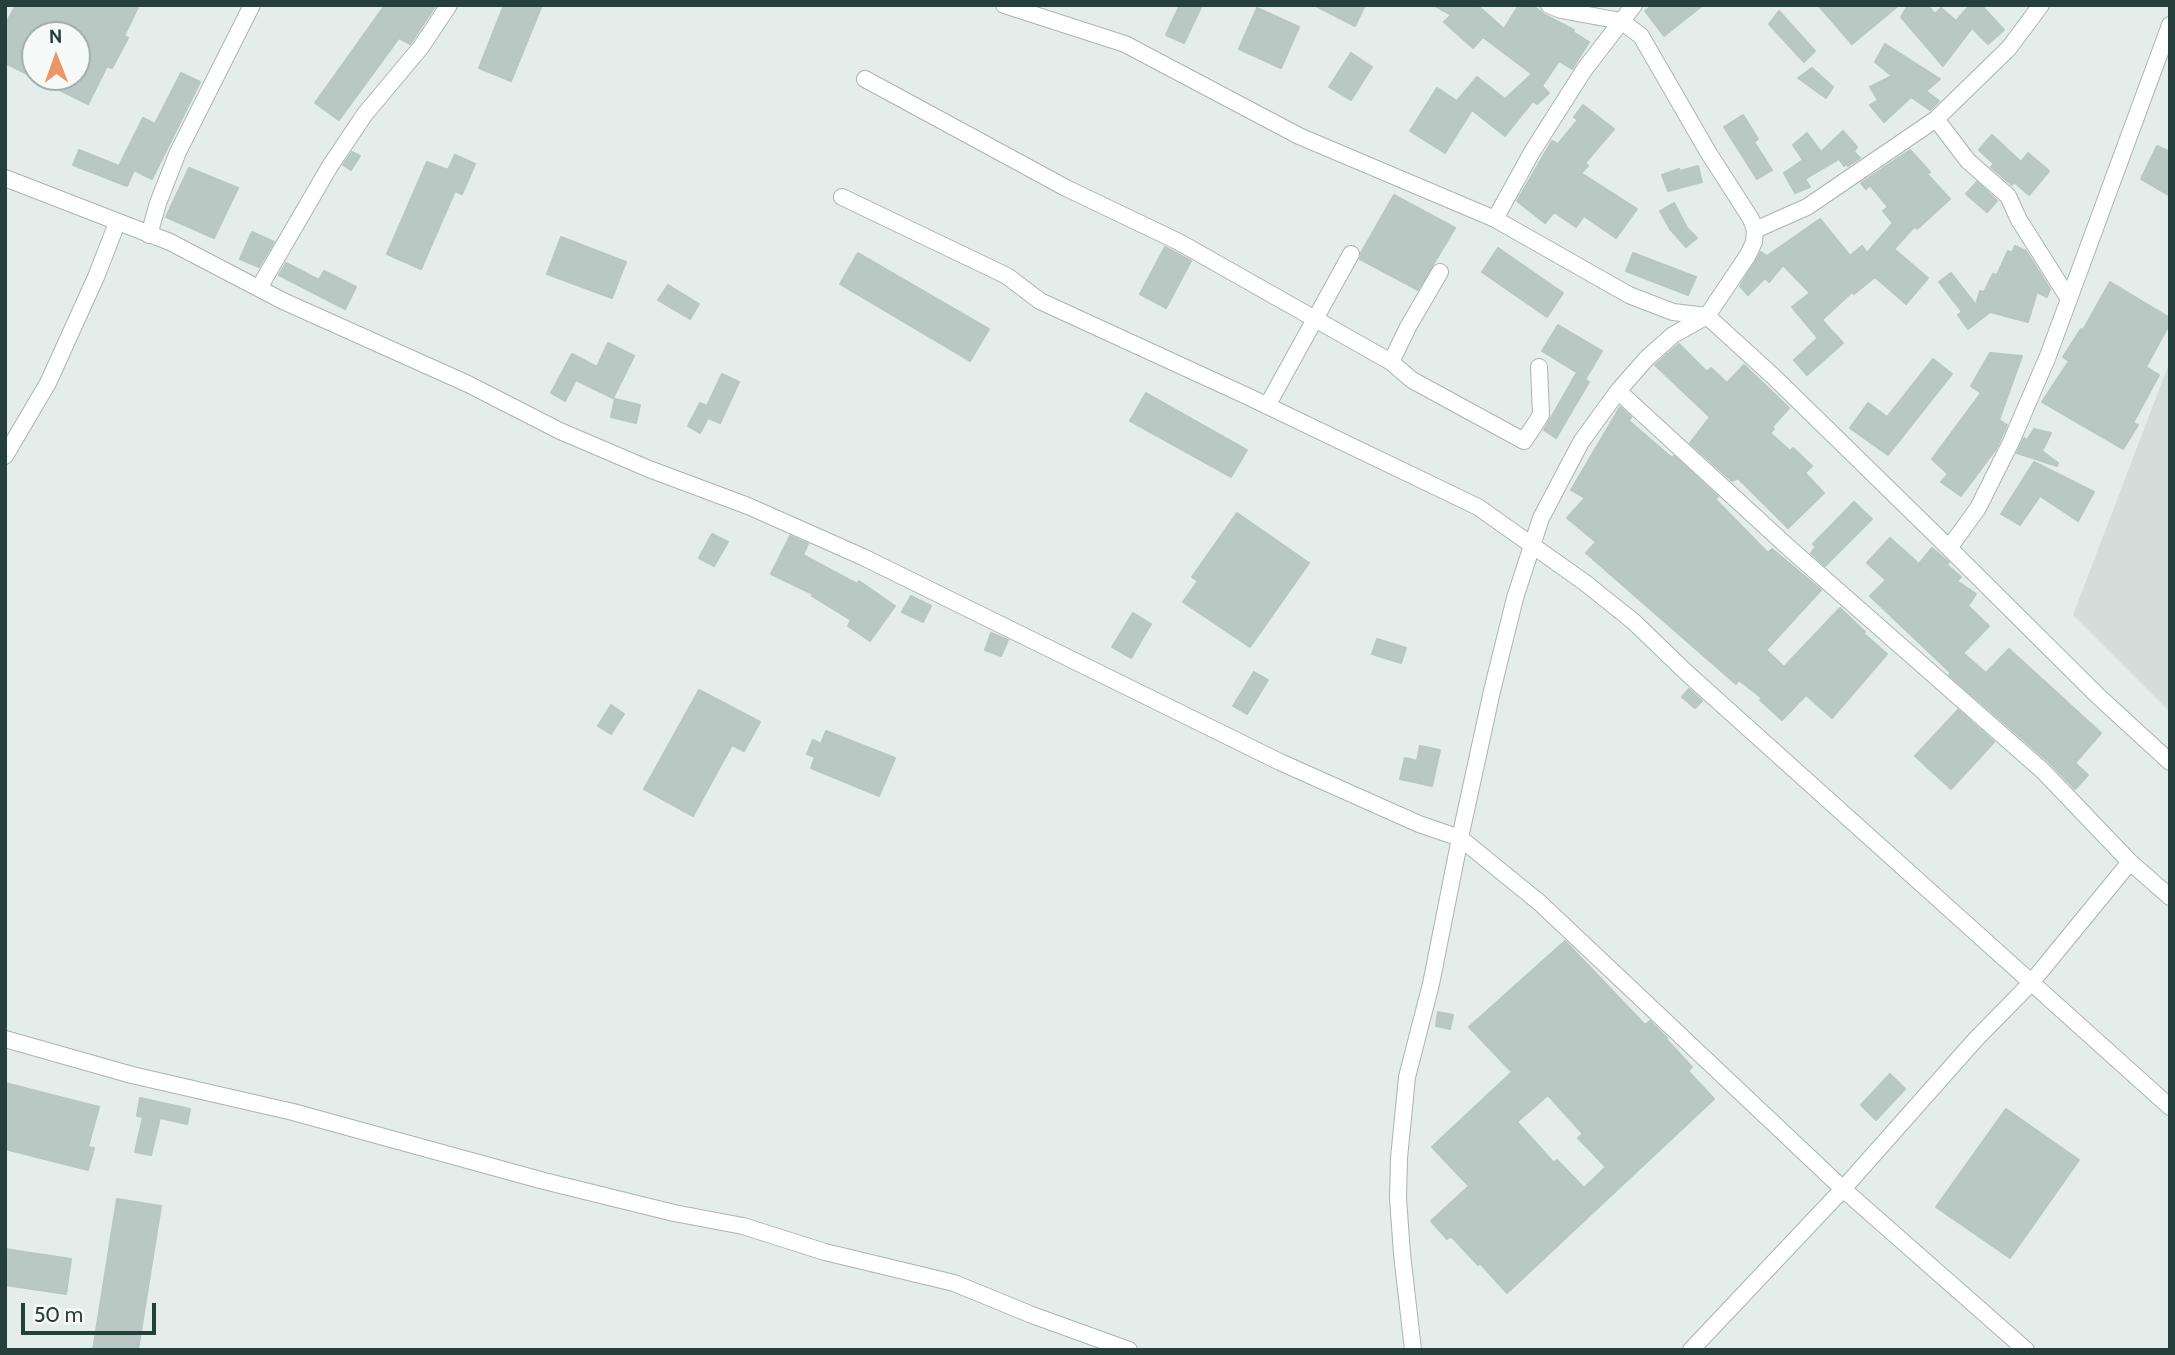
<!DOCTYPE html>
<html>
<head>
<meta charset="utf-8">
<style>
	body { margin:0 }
	#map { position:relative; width:2175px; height:1355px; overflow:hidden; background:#e5edeb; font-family:Cabin,sans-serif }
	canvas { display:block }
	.frame { position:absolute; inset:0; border:7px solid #253f3b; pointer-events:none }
	.north { position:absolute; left:21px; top:21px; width:70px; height:70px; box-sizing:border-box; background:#f5faf8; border:2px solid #a2afac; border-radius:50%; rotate:359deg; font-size:19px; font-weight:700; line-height:28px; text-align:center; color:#253f3b }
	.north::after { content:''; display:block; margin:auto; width:24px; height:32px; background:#eb9665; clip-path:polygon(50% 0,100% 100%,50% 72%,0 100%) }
	.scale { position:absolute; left:21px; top:1303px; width:135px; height:32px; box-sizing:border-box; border:4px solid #253f3b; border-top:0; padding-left:9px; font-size:21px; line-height:24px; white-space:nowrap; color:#253f3b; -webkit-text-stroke:5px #f5faf8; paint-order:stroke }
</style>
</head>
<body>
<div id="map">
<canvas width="2175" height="1355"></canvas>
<div class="frame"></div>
<div class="north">N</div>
<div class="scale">50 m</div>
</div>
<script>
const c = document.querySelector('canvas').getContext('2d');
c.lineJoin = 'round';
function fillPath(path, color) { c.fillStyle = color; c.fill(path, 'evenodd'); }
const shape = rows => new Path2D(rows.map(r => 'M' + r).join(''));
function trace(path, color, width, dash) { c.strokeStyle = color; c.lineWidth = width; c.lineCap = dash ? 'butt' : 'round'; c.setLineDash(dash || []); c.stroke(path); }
const built = shape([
	[2170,361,2170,712,2073,615]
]);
const building = shape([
	[16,5,139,5,124,36,128,38,112,68,107,66,88,104,5,63,5,25,16,5],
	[35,35,77,35,77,77,35,77,35,35],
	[385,5,436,5,410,44,399,38,339,120,315,103,385,5],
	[504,5,542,5,511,81,479,68,504,5],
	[1180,5,1202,5,1184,43,1166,35,1180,5],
	[1314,5,1365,5,1355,26,1314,5],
	[1433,5,1477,5,1504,29,1519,5,1532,5,1545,15,1574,30,1573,32,1589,42,1572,69,1559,61,1542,86,1549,93,1537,104,1533,101,1505,136,1472,110,1445,153,1410,131,1437,88,1457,101,1477,77,1505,99,1532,74,1483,37,1473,48,1444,22,1451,15,1433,5],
	[1653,5,1703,5,1664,36,1645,11,1653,5],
	[1818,5,1899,5,1852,44,1818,5],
	[1908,5,1927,5,1935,14,1941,8,1956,21,1970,5,1981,5,2004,30,1988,44,1972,28,1943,66,1901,17,1908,5],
	[1257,8,1299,27,1281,68,1239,49,1257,8],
	[1779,11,1815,51,1804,62,1769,24,1779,11],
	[1885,44,1940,79,1926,91,1939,101,1930,110,1911,97,1884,122,1870,105,1878,100,1870,87,1892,76,1875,62,1885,44],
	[1351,53,1372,67,1351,100,1329,87,1351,53],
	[1812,68,1833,87,1826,98,1798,78,1812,68],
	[181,73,200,82,152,179,134,170,127,186,73,165,79,150,119,166,143,118,155,124,181,73],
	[1583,105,1614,129,1585,163,1588,166,1581,173,1637,209,1616,238,1584,216,1576,227,1554,212,1545,223,1517,201,1552,141,1558,144,1578,120,1574,117,1583,105],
	[1743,115,1758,139,1754,142,1772,170,1757,179,1724,127,1743,115],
	[1843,131,1857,147,1854,152,1860,158,1848,166,1846,164,1844,166,1839,159,1805,179,1810,187,1795,193,1784,173,1803,160,1793,145,1807,133,1821,152,1843,131],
	[1992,135,2021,162,2028,153,2049,171,2029,195,2014,182,2012,185,1991,167,1994,164,1979,150,1992,135],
	[2157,146,2170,152,2170,196,2141,179,2157,146],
	[1910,150,1930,172,1927,174,1950,199,1917,229,1915,226,1894,249,1928,278,1906,304,1875,277,1854,294,1852,292,1822,320,1843,343,1807,375,1794,360,1818,338,1792,307,1810,293,1783,265,1769,282,1765,278,1748,295,1740,286,1761,252,1767,256,1820,219,1850,256,1862,246,1867,253,1893,223,1883,211,1888,207,1870,185,1866,189,1861,183,1910,150],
	[352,152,360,156,351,170,343,165,352,152],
	[455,155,475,164,462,194,455,191,421,269,387,254,427,162,448,170,455,155],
	[1698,166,1702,182,1668,191,1662,175,1679,169,1680,171,1698,166],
	[189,168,238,188,214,238,166,217,189,168],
	[1977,182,1997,201,1987,212,1966,194,1977,182],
	[1394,195,1455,228,1418,290,1360,259,1361,253,1394,195],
	[1674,203,1687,228,1697,238,1686,247,1670,229,1660,211,1674,203],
	[252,232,274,242,259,267,240,259,252,232],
	[561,237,626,262,612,298,547,274,561,237],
	[2015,246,2026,251,2050,289,2047,297,2037,292,2028,322,1990,312,1968,329,1958,315,1962,312,1939,282,1951,273,1976,305,1980,291,1984,292,1993,274,1997,275,2008,251,2012,253,2015,246],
	[1165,247,1191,261,1166,308,1140,294,1165,247],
	[1498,248,1563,293,1547,317,1482,272,1498,248],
	[858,253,989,329,970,361,840,284,858,253],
	[1633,253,1696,277,1688,295,1626,271,1633,253],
	[286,263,319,280,324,271,356,287,345,309,279,275,286,263],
	[2110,282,2170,318,2170,323,2146,367,2159,375,2133,423,2138,425,2123,449,2042,402,2069,361,2063,357,2081,329,2083,330,2110,282],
	[668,285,699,304,690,319,658,300,668,285],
	[1558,325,1602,351,1586,378,1542,351,1558,325],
	[608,343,634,356,613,398,576,380,565,401,551,393,572,354,597,367,608,343],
	[1679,344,1707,372,1711,368,1727,383,1744,365,1789,408,1772,427,1774,429,1770,433,1790,451,1793,448,1812,466,1805,473,1824,493,1788,528,1738,478,1732,481,1690,443,1710,417,1655,365,1679,344],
	[1990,353,2022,356,1999,420,2007,425,1996,449,1961,496,1941,482,1948,474,1932,459,1981,393,1971,386,1990,353],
	[1933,359,1952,374,1888,455,1850,428,1868,403,1887,417,1933,359],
	[722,374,739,382,720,423,708,418,700,433,688,426,700,403,707,406,722,374],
	[1576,374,1589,382,1556,438,1544,430,1576,374],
	[1146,393,1247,450,1231,477,1130,421,1146,393],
	[615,399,640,405,636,423,611,417,615,399],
	[1620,407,1631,417,1629,421,1672,458,1674,456,1718,497,1715,499,1768,553,1772,549,1821,590,1766,650,1784,667,1840,608,1865,632,1863,633,1887,654,1832,718,1806,695,1782,720,1760,700,1762,698,1739,680,1736,684,1586,553,1596,542,1567,518,1585,498,1571,490,1620,407],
	[2034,429,2051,433,2042,451,2058,463,2057,466,2017,453,2024,438,2027,440,2034,429],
	[2034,462,2094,492,2078,521,2040,496,2020,525,2001,514,2034,462],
	[1854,502,1872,519,1825,566,1811,553,1816,547,1813,544,1854,502],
	[1237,513,1309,563,1250,647,1183,602,1198,581,1192,577,1237,513],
	[712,534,728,542,714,566,699,558,712,534],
	[790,536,808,544,803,555,857,584,859,581,895,606,870,641,848,626,851,620,812,596,813,594,771,574,790,536],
	[1890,538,1919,564,1932,548,1945,559,1949,562,1947,565,1961,577,1957,581,1976,594,1968,606,1989,626,1963,653,1986,673,2009,649,2101,733,2075,763,2088,775,2075,789,2050,763,1949,675,1951,673,1870,596,1886,580,1867,563,1890,538],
	[911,596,931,606,923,622,902,612,911,596],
	[1133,613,1151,624,1131,658,1112,647,1133,613],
	[991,633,1008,640,1001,656,985,650,991,633],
	[1377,639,1406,648,1401,663,1372,654,1377,639],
	[1254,672,1268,680,1247,714,1233,706,1254,672],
	[1689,689,1702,701,1695,708,1682,697,1689,689],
	[699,690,760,722,744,751,732,745,693,816,644,789,699,690],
	[611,705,624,714,611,734,598,726,611,705],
	[1958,710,1994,742,1951,789,1915,756,1958,710],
	[826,731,895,758,879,796,811,768,815,757,807,754,813,740,821,744,826,731],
	[1420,746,1440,750,1432,786,1400,779,1405,758,1417,761,1420,746],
	[1565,941,1645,1025,1650,1021,1667,1038,1666,1039,1692,1067,1688,1071,1714,1099,1507,1293,1480,1263,1478,1265,1451,1236,1447,1239,1431,1221,1469,1186,1432,1147,1512,1072,1469,1027,1565,941],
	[1548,1095,1583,1134,1578,1138,1606,1167,1584,1188,1557,1160,1554,1163,1517,1122,1548,1095],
	[1438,1012,1453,1015,1450,1029,1436,1026,1438,1012],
	[1890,1074,1905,1089,1876,1120,1861,1105,1890,1074],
	[5,1083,99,1107,88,1147,94,1148,88,1170,5,1149,5,1083],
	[140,1098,190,1109,187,1124,160,1118,151,1155,135,1152,143,1117,137,1116,140,1098],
	[2006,1109,2079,1160,2010,1258,1936,1207,2006,1109],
	[117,1199,161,1206,138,1350,93,1350,117,1199],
	[5,1249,71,1259,66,1294,5,1285,5,1249]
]);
const minor = shape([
	[1004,5,1125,44,1299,136,1495,219,1629,295,1673,312,1707,316,1774,377,1949,548],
	[2170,25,2048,356,2011,442,1978,508,1949,548,2098,696,2170,762],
	[865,79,1066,188,1179,242,1391,362,1412,380,1524,441,1541,415,1539,367],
	[1936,119,1968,161,2008,196,2019,220,2069,299],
	[5,178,170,242,283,301,468,384,560,431,649,469,748,506,863,557,1280,762,1419,824,1460,838,1540,903,1843,1189,2026,1350],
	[842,197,1007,276,1040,301,1249,397,1478,507,1584,582,1634,622,1688,674,2170,1107],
	[1495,219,1532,152,1584,70,1634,5],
	[1755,230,1807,207,1936,119,2009,48,2041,5],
	[149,235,158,203,178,152,252,5],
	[259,288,330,166,365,114,421,47,449,5],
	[1391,362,1408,327,1440,272],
	[1618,391,1788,547,2043,771,2130,862,2170,897],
	[1267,406,1351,254],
	[5,456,48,383,96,277,117,223],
	[5,1039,132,1075,293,1112,544,1181,674,1213,743,1226,825,1252,954,1283,1032,1315,1129,1350],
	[1413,1350,1402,1254,1398,1198,1399,1158,1407,1077,1431,984,1460,838,1492,691,1515,598,1541,518,1581,442,1618,391,1647,358,1673,335,1707,316,1748,255,1754,242,1755,230,1751,219,1708,152,1641,36,1621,21,1561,10,1549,5],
	[1691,1350,1843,1189,1976,1039,2030,984,2130,862]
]);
fillPath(built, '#d3ddda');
fillPath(building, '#bac8c4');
trace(building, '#b7c7c2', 2);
trace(minor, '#a8b5b3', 18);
trace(minor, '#fff', 16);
</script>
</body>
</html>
